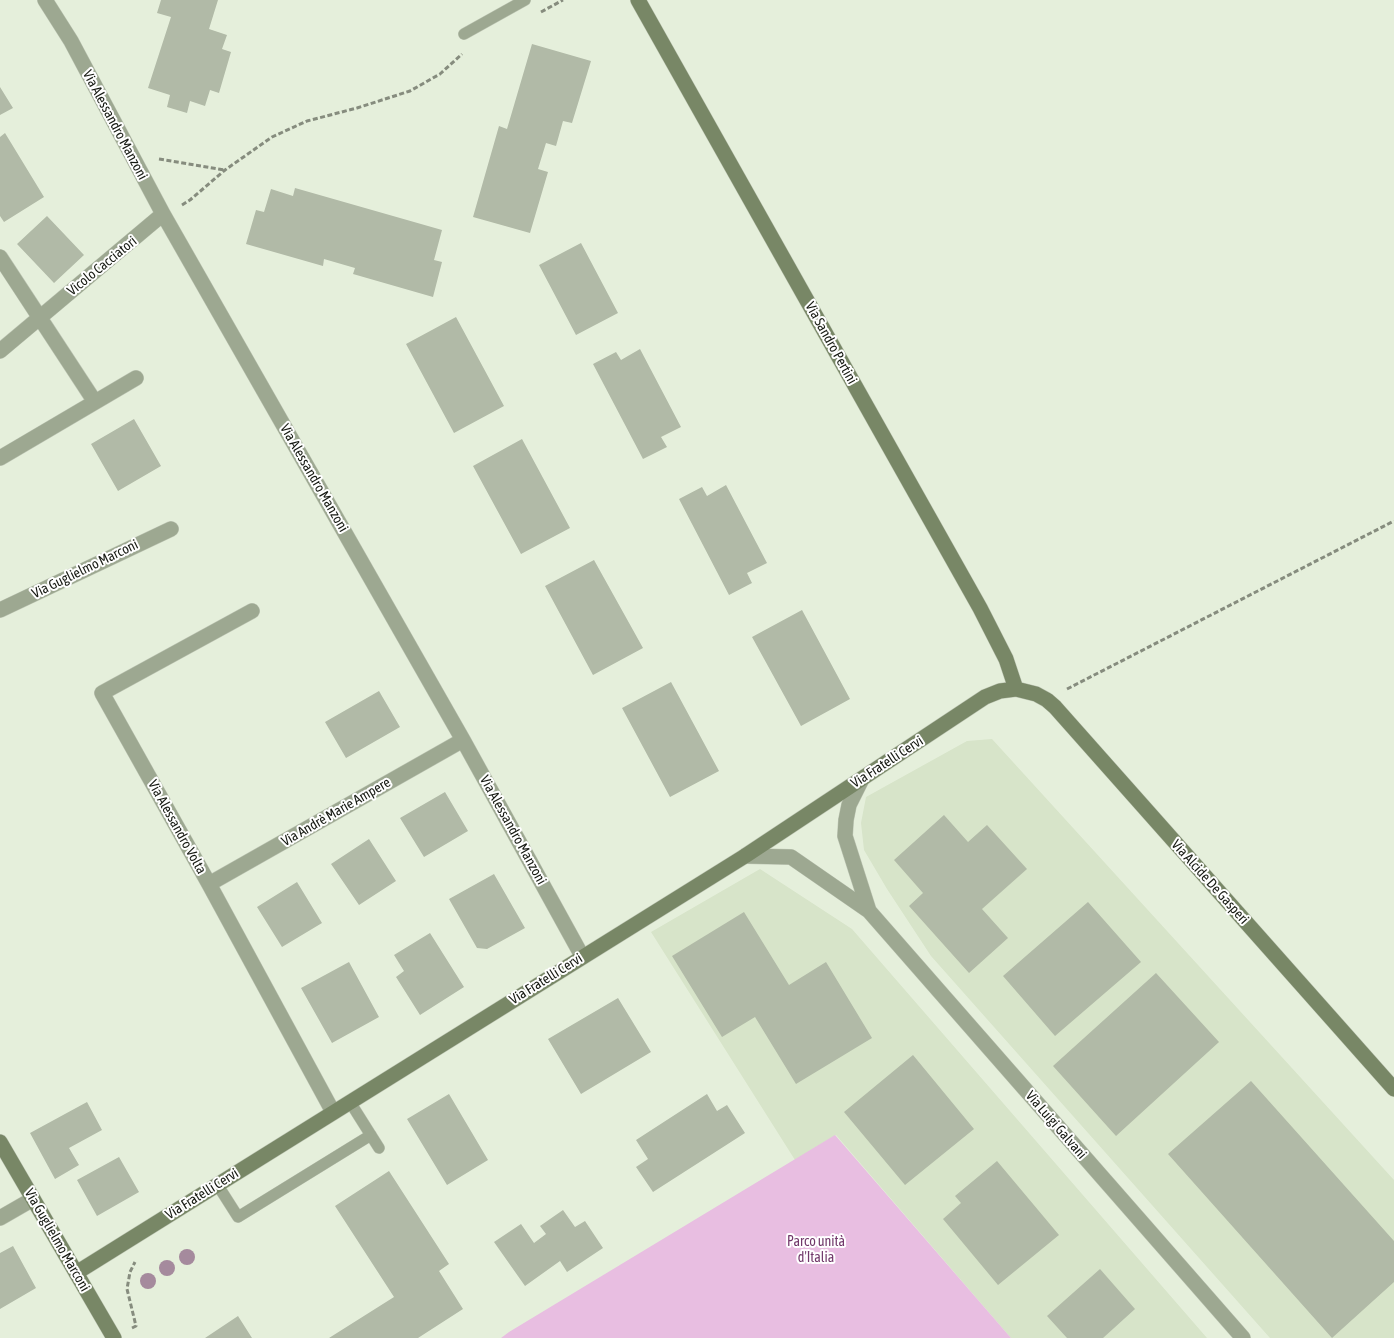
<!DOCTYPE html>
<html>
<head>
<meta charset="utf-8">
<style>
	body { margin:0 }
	canvas { display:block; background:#e5efdb }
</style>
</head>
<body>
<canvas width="1394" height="1338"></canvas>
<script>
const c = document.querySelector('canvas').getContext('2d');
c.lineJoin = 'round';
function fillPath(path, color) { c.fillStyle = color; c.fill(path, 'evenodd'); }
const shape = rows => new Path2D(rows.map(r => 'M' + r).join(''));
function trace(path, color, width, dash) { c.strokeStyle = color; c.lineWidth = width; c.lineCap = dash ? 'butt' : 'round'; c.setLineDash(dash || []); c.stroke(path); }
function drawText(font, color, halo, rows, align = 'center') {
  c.font = font + ' "Asap Condensed",sans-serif'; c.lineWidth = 4; c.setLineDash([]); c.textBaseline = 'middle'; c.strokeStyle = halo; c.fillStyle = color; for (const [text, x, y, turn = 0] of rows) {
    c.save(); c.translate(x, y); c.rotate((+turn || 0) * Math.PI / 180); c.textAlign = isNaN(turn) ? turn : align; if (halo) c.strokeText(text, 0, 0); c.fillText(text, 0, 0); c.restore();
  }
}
const built = shape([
	[992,739,1394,1180,1394,1338,1270,1338,931,956,887,889,864,850,861,823,866,797,967,741],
	[760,869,852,929,1207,1338,1011,1338,836,1135,795,1160,651,932]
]);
const green = shape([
	[835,1135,1011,1338,501,1338,509,1332]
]);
const building = shape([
	[161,0,218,0,209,29,227,35,222,49,231,52,219,93,210,90,205,106,190,101,187,113,167,107,170,95,148,88,171,17,157,13],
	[532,44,591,61,572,123,563,121,556,146,546,143,538,169,548,172,530,233,473,217,499,126,507,129],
	[0,87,13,108,0,115],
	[5,133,44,197,4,222,0,216,0,137],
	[295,188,442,230,434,260,442,262,433,297,353,274,355,268,324,259,323,266,246,244,256,210,264,212,271,189,293,196],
	[47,216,84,255,54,283,17,244],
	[581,243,618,313,576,335,539,265],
	[456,317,504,406,454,433,406,344],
	[640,349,681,427,661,437,667,447,643,459,593,364,616,352,621,360],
	[134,419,161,466,118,491,91,444],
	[522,439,570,528,521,554,473,466],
	[726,485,767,563,747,573,752,583,729,595,679,499,702,487,707,496],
	[594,560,643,648,593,675,545,586],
	[802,610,850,699,801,726,752,637],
	[671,682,719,771,670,797,622,708],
	[379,691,400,727,346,758,325,722],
	[445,792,468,831,424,857,400,818],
	[944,815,968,842,987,825,1027,869,982,909,1008,938,969,973,909,906,923,893,894,860],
	[369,839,396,881,359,905,331,864],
	[494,874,525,928,487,949,477,948,449,899],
	[297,882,322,923,282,947,257,907],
	[1088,902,1141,962,1055,1036,1003,976],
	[744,912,789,985,826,962,872,1038,796,1084,755,1017,722,1037,672,956],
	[430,933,464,987,420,1015,396,977,404,971,394,955],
	[349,962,379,1017,332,1043,301,988],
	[1156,973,1219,1042,1116,1136,1053,1066],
	[618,998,651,1052,581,1094,548,1039],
	[913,1055,974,1129,905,1185,844,1112],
	[1251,1081,1394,1241,1394,1282,1332,1338,1168,1154],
	[449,1094,488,1160,447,1185,407,1119],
	[707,1094,717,1111,727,1105,745,1133,653,1192,636,1167,648,1159,636,1140],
	[87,1102,102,1130,69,1148,79,1165,55,1179,30,1133],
	[119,1157,139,1192,97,1216,77,1180],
	[997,1161,1059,1235,998,1285,943,1219,961,1203,955,1196],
	[389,1171,449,1264,439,1271,463,1309,418,1338,329,1338,394,1297,335,1206],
	[563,1210,575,1227,585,1221,603,1248,567,1272,560,1261,525,1286,494,1242,521,1224,534,1243,546,1234,540,1226],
	[13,1246,36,1288,0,1309,0,1253],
	[1100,1269,1135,1309,1103,1338,1067,1338,1047,1316],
	[238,1316,252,1338,205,1338]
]);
const path = shape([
	[541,12,563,0],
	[159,159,224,170],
	[182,205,190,200,225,170,272,137,307,121,357,108,410,91,440,74,462,54],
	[1067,689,1394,521],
	[132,1328,136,1326,127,1289,130,1272,135,1262]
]);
const lane = shape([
	[464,34,525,0],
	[350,1102,379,1148],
	[217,1184,238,1217,371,1135]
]);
const street = shape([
	[45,0,71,41,163,214,463,740,582,956],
	[0,257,95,402],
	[0,351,163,214],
	[0,458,136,378],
	[0,610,171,529],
	[252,611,102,693,209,884,333,1112],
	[862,779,849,805,846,820,845,836,869,911],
	[745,856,791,857,869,911,1243,1338],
	[209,884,463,740],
	[0,1218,33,1199]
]);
const secondary = shape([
	[638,0,980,608,1006,659,1016,689],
	[0,1142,114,1338],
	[76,1273,745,856,985,697,1000,691,1016,689,1036,694,1047,700,1055,707,1394,1089]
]);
const trees = [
	[187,1257],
	[167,1268],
	[148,1281]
];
const streetNames = [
	["Via Alessandro Manzoni",115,125,62],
	["Vicolo Cacciatori",102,266,-39],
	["Via Sandro Pertini",831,343,61],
	["Via Alessandro Manzoni",314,478,60],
	["Via Guglielmo Marconi",85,569,-26],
	["Via Fratelli Cervi",887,762,-33],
	["Via Andrè Marie Ampere",336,812,-30],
	["Via Alessandro Volta",177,827,61],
	["Via Alessandro Manzoni",513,830,61],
	["Via Alcide De Gasperi",1210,882,48],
	["Via Fratelli Cervi",546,979,-32],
	["Via Luigi Galvani",1056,1125,49],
	["Via Fratelli Cervi",202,1194,-32],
	["Via Guglielmo Marconi",57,1240,60]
];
const parkNames = [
	["Parco unità",816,1242],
	["d'Italia",816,1258]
];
fillPath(built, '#d7e4c9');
fillPath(green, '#e8bee1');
fillPath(building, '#b1baa7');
trace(lane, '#c0c8b7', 12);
trace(street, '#c0c8b7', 16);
trace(secondary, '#c0c8b7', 16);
trace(path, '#868c7e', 3, [5, 2.5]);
trace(lane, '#9da891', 11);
trace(street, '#9da891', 15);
trace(secondary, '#788766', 15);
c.fillStyle = '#a58a9d';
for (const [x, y] of trees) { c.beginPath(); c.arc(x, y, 8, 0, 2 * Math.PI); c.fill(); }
drawText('14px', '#161912', '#fff', streetNames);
drawText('14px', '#71386a', '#fff', parkNames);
</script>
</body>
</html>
